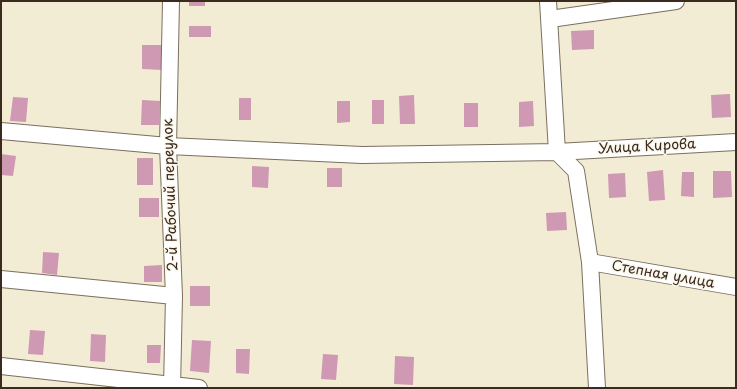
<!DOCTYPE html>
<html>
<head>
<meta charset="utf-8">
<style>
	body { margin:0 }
	#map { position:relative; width:737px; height:389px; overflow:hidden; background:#f2ecd5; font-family:"Playpen Sans",sans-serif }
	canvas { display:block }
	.frame { position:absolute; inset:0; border:2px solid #3b2a1e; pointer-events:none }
</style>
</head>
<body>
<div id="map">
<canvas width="737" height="389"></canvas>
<div class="frame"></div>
</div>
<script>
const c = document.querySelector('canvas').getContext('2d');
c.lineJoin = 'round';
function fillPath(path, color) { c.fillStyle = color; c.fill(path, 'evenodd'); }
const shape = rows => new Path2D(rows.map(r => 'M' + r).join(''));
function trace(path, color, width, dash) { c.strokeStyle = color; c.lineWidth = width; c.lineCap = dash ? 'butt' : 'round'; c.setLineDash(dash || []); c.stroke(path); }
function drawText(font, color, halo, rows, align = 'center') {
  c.font = font + ' "Playpen Sans",sans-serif'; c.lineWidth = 3; c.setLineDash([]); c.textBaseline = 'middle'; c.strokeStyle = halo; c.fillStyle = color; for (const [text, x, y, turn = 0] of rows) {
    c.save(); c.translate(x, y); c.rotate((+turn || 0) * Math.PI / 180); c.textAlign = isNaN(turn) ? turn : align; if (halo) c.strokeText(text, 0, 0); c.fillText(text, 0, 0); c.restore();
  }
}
const building = shape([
	[189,1,205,1,205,6,189,6],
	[189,26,211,26,211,37,189,37],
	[594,30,594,49,572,50,571,31],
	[142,45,162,45,162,70,142,69],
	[730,94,731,117,712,118,711,95],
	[414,95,415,124,400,124,399,96],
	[13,97,28,98,26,122,10,121],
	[239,98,251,98,251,120,239,120],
	[142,100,160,101,159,125,141,125],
	[372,100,384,100,384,124,372,124],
	[337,101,350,101,350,122,337,123],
	[533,101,534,126,519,127,519,102],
	[464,103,478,103,478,127,464,127],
	[1,154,16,156,13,176,1,175],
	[137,158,153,158,153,185,137,185],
	[252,166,269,167,268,188,252,187],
	[327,168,342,168,342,187,327,187],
	[663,170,665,200,649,201,647,172],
	[713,171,731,171,732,197,713,198],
	[682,172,694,172,694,197,681,196],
	[625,173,626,197,609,198,608,174],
	[139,198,159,198,159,217,139,217],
	[566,212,567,230,547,231,546,213],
	[43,252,59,253,57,275,42,273],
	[162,265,162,282,144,282,144,266],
	[190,286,210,286,210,306,190,306],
	[30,330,45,331,43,355,28,354],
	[91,334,106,335,105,362,90,361],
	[192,340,211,341,209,373,190,371],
	[147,345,161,345,160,363,147,363],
	[236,349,250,349,249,374,236,373],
	[323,354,338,355,336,380,321,379],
	[395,356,414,357,413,385,394,384]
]);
const minor = shape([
	[171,1,168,146,174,296,172,388],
	[548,1,557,152,576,171,590,262,597,388],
	[550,19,676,1],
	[1,131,168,146,362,155,557,152,736,142],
	[590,262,736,287],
	[1,279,174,296],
	[1,366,199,388]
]);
const streetNames = [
	["Улица Кирова",647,147,-3],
	["2-й Рабочий переулок",171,195,-92],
	["Степная улица",663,275,10]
];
fillPath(building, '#cf98b3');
trace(minor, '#7b6e5e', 18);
trace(minor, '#fff', 16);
drawText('14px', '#3b2a1e', '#fbf7ec', streetNames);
</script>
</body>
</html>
